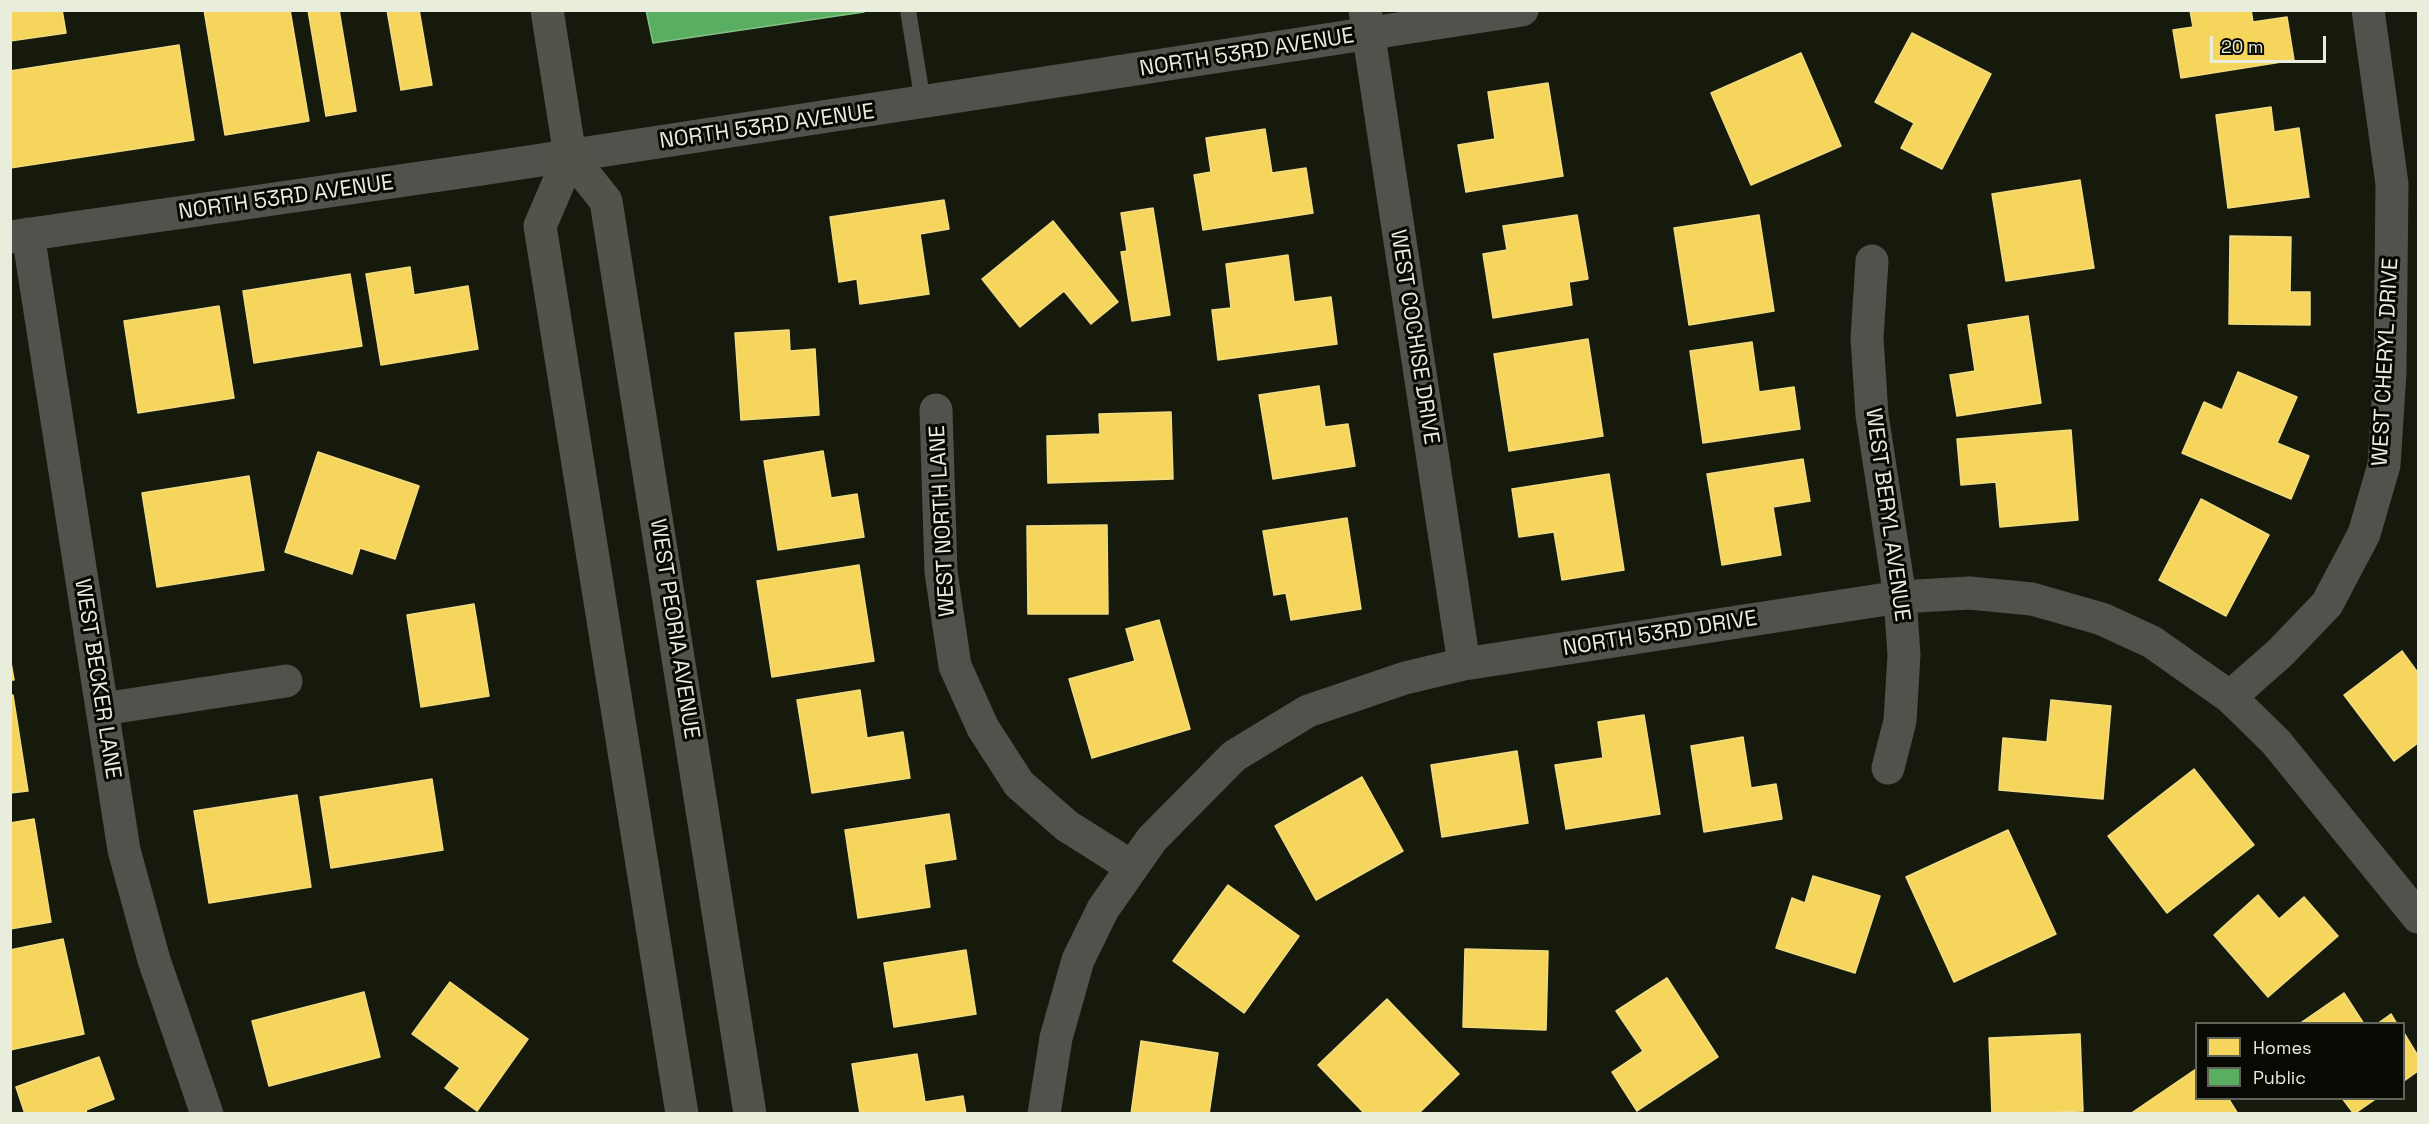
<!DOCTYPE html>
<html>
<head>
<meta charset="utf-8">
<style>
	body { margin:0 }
	#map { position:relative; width:2429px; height:1124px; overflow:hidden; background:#161a0c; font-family:"Space Grotesk",sans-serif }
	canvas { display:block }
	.frame { position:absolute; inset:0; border:12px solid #e8eddc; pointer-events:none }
	.legend { position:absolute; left:2195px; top:1022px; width:210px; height:78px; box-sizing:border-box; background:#070902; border:2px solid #616459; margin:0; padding:8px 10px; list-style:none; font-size:18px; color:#e8eddc }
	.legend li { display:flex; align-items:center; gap:12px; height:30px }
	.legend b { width:30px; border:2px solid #616459 }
	.scale { position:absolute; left:2210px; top:36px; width:116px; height:27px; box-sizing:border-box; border:3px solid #e8eddc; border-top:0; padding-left:8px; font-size:18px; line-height:21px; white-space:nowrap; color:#e8eddc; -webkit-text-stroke:4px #070902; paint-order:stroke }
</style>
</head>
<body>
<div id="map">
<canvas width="2429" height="1124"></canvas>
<div class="frame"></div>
<ul class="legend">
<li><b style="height:16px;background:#f6d55c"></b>Homes</li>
<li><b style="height:16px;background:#5aae61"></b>Public</li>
</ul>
<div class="scale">20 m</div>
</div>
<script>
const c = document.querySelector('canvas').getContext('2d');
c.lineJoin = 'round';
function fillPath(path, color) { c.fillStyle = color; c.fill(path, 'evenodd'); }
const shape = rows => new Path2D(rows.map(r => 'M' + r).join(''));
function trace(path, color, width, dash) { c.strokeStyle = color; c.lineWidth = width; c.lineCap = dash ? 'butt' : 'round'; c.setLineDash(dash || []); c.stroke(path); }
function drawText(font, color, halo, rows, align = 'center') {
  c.font = font + ' "Space Grotesk",sans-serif'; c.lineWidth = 6; c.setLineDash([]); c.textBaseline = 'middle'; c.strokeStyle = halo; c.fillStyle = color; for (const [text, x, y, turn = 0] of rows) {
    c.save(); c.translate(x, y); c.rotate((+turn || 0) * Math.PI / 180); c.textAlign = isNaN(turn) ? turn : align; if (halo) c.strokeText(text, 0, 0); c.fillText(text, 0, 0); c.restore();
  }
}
const homes = shape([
	[10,10,62,10,66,33,10,41,10,10],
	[204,10,290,10,309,121,225,135,204,10],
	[308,10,339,10,356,111,326,116,308,10],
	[387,10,419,10,432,85,401,90,387,10],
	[2190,10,2251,10,2253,22,2287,17,2294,60,2181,78,2173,30,2193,27,2190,10],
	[1912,33,1991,74,1942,169,1901,148,1914,123,1875,102,1912,33],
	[179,45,194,140,10,168,10,71,179,45],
	[1801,53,1841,146,1751,185,1711,93,1801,53],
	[1548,83,1563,176,1466,192,1458,145,1495,139,1488,92,1548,83],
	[2271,107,2274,132,2299,128,2309,197,2228,208,2216,115,2271,107],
	[1265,129,1272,173,1306,168,1313,213,1203,230,1194,175,1211,172,1206,138,1265,129],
	[2080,180,2094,268,2006,281,1992,194,2080,180],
	[944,200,949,229,920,234,929,294,860,304,857,279,839,282,830,217,944,200],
	[1153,208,1170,315,1132,321,1121,252,1127,251,1121,213,1153,208],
	[1577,215,1588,279,1569,282,1572,305,1493,318,1483,254,1507,250,1503,226,1577,215],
	[1759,215,1774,311,1689,325,1674,228,1759,215],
	[1053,221,1118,302,1091,324,1064,291,1020,327,982,279,1053,221],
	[2230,236,2291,237,2290,292,2310,292,2310,325,2229,324,2230,236],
	[1288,255,1294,302,1331,297,1337,344,1218,360,1212,310,1231,308,1226,264,1288,255],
	[410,267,414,295,468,286,478,349,381,365,366,274,410,267],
	[350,274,362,346,254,363,243,291,350,274],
	[219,306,234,398,138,413,124,321,219,306],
	[2028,316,2041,403,1957,416,1950,375,1975,371,1968,325,2028,316],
	[789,330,790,351,815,349,819,415,741,420,735,333,789,330],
	[1588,339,1603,436,1509,451,1494,354,1588,339],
	[1752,342,1759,392,1794,387,1800,429,1703,443,1690,351,1752,342],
	[2238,372,2297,397,2277,443,2309,456,2291,499,2182,453,2204,402,2222,410,2238,372],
	[1319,386,1325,427,1348,424,1355,466,1273,479,1259,395,1319,386],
	[1171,412,1173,479,1048,483,1047,436,1100,434,1099,414,1171,412],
	[2071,430,2078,520,2000,527,1996,482,1961,485,1957,439,2071,430],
	[823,451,831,498,857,494,864,537,778,550,764,461,823,451],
	[318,452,419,486,395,559,360,548,352,574,285,552,318,452],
	[1803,459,1810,501,1773,507,1781,555,1722,565,1707,474,1803,459],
	[1609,474,1624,570,1562,580,1554,532,1519,537,1512,489,1609,474],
	[249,476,264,570,157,587,142,493,249,476],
	[2201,499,2269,535,2226,616,2159,580,2201,499],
	[1347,518,1361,609,1291,620,1286,593,1274,595,1263,531,1347,518],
	[1107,525,1108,614,1028,614,1027,526,1107,525],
	[859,565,874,661,772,677,757,581,859,565],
	[474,604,489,696,421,707,407,615,474,604],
	[1159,620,1190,729,1092,758,1069,679,1135,661,1126,629,1159,620],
	[2402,651,2418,673,2418,743,2394,761,2344,695,2402,651],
	[10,657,14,680,10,680,10,657],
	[860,690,867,738,903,732,910,778,812,793,797,700,860,690],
	[10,695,13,695,28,791,10,793,10,695],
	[2051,700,2111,706,2103,799,1999,790,2003,738,2047,742,2051,700],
	[1644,715,1660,814,1566,829,1555,765,1603,758,1598,722,1644,715],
	[1743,737,1751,788,1776,784,1782,819,1704,832,1691,746,1743,737],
	[1517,751,1528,823,1442,837,1431,765,1517,751],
	[2194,769,2254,845,2167,913,2108,836,2194,769],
	[1362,777,1403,851,1316,900,1275,826,1362,777],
	[432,779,443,850,331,868,320,797,432,779],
	[297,795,311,887,209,903,194,811,297,795],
	[949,814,956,859,924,864,930,907,858,918,845,830,949,814],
	[34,819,51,922,10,929,10,823,34,819],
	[2008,830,2056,934,1954,982,1906,877,2008,830],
	[1813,876,1880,896,1855,973,1776,948,1792,898,1805,903,1813,876],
	[1228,885,1299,936,1244,1013,1173,961,1228,885],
	[2258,895,2279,919,2304,897,2338,936,2268,997,2214,935,2258,895],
	[63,939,84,1034,10,1050,10,950,63,939],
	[1465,949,1548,951,1546,1030,1463,1027,1465,949],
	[966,950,976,1014,894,1027,884,963,966,950],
	[1667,978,1718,1057,1637,1111,1612,1072,1643,1051,1616,1011,1667,978],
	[450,982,528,1039,477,1111,445,1088,460,1068,412,1034,450,982],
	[364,992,380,1057,269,1086,252,1021,364,992],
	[2344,993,2364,1024,2299,1024,2344,993],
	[1387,999,1459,1074,1418,1114,1365,1114,1318,1065,1387,999],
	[2391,1014,2397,1024,2377,1024,2391,1014],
	[2404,1033,2418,1056,2418,1071,2404,1081,2404,1033],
	[2080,1034,2083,1111,1992,1114,1989,1038,2080,1034],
	[1141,1041,1218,1053,1209,1114,1131,1114,1141,1041],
	[917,1054,925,1102,963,1096,966,1114,860,1114,852,1064,917,1054],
	[99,1057,114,1099,86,1110,87,1114,25,1114,16,1087,99,1057],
	[2196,1069,2196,1098,2228,1098,2238,1114,2130,1114,2196,1069],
	[2342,1098,2377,1098,2354,1114,2342,1098]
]);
const public = shape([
	[646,10,863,10,864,12,653,43,646,10]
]);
const lane = shape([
	[908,10,923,103]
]);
const street = shape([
	[1365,10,1464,664],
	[28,234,124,850,154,960,207,1114],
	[10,237,482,169,1522,10],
	[1872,261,1867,338,1872,415,1900,597,1904,655,1900,721,1888,768],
	[936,410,941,572,955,666,983,728,1019,784,1067,826,1132,867],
	[2230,697,2280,653,2327,604,2364,534,2384,465,2390,372,2392,184,2368,10],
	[103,709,286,681],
	[1044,1114,1056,1038,1078,960,1103,909,1152,839,1234,756,1308,711,1405,678,1464,664,1900,597,1969,593,2032,599,2102,619,2152,642,2230,697,2276,742,2418,917]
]);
const secondary = shape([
	[547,10,570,156,606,201,750,1114],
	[570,156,540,226,682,1114]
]);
const streetNames = [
	["NORTH 53RD AVENUE",1247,53,-9],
	["NORTH 53RD AVENUE",767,127,-8],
	["NORTH 53RD AVENUE",286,198,-8],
	["WEST COCHISE DRIVE",1414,337,81],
	["WEST CHERYL DRIVE",2386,362,-87],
	["WEST BERYL AVENUE",1887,515,82],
	["WEST NORTH LANE",943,521,-93],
	["WEST PEORIA AVENUE",674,629,81],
	["NORTH 53RD DRIVE",1660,634,-9],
	["WEST BECKER LANE",97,679,81]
];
fillPath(homes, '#f6d55c');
trace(homes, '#f2dc82', 1.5);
fillPath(public, '#5aae61');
trace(public, '#85c186', 1.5);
trace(lane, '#50524c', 16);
trace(street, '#50524c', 33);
trace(secondary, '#52544c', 33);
drawText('22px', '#e8eddc', '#070902', streetNames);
</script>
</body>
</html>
